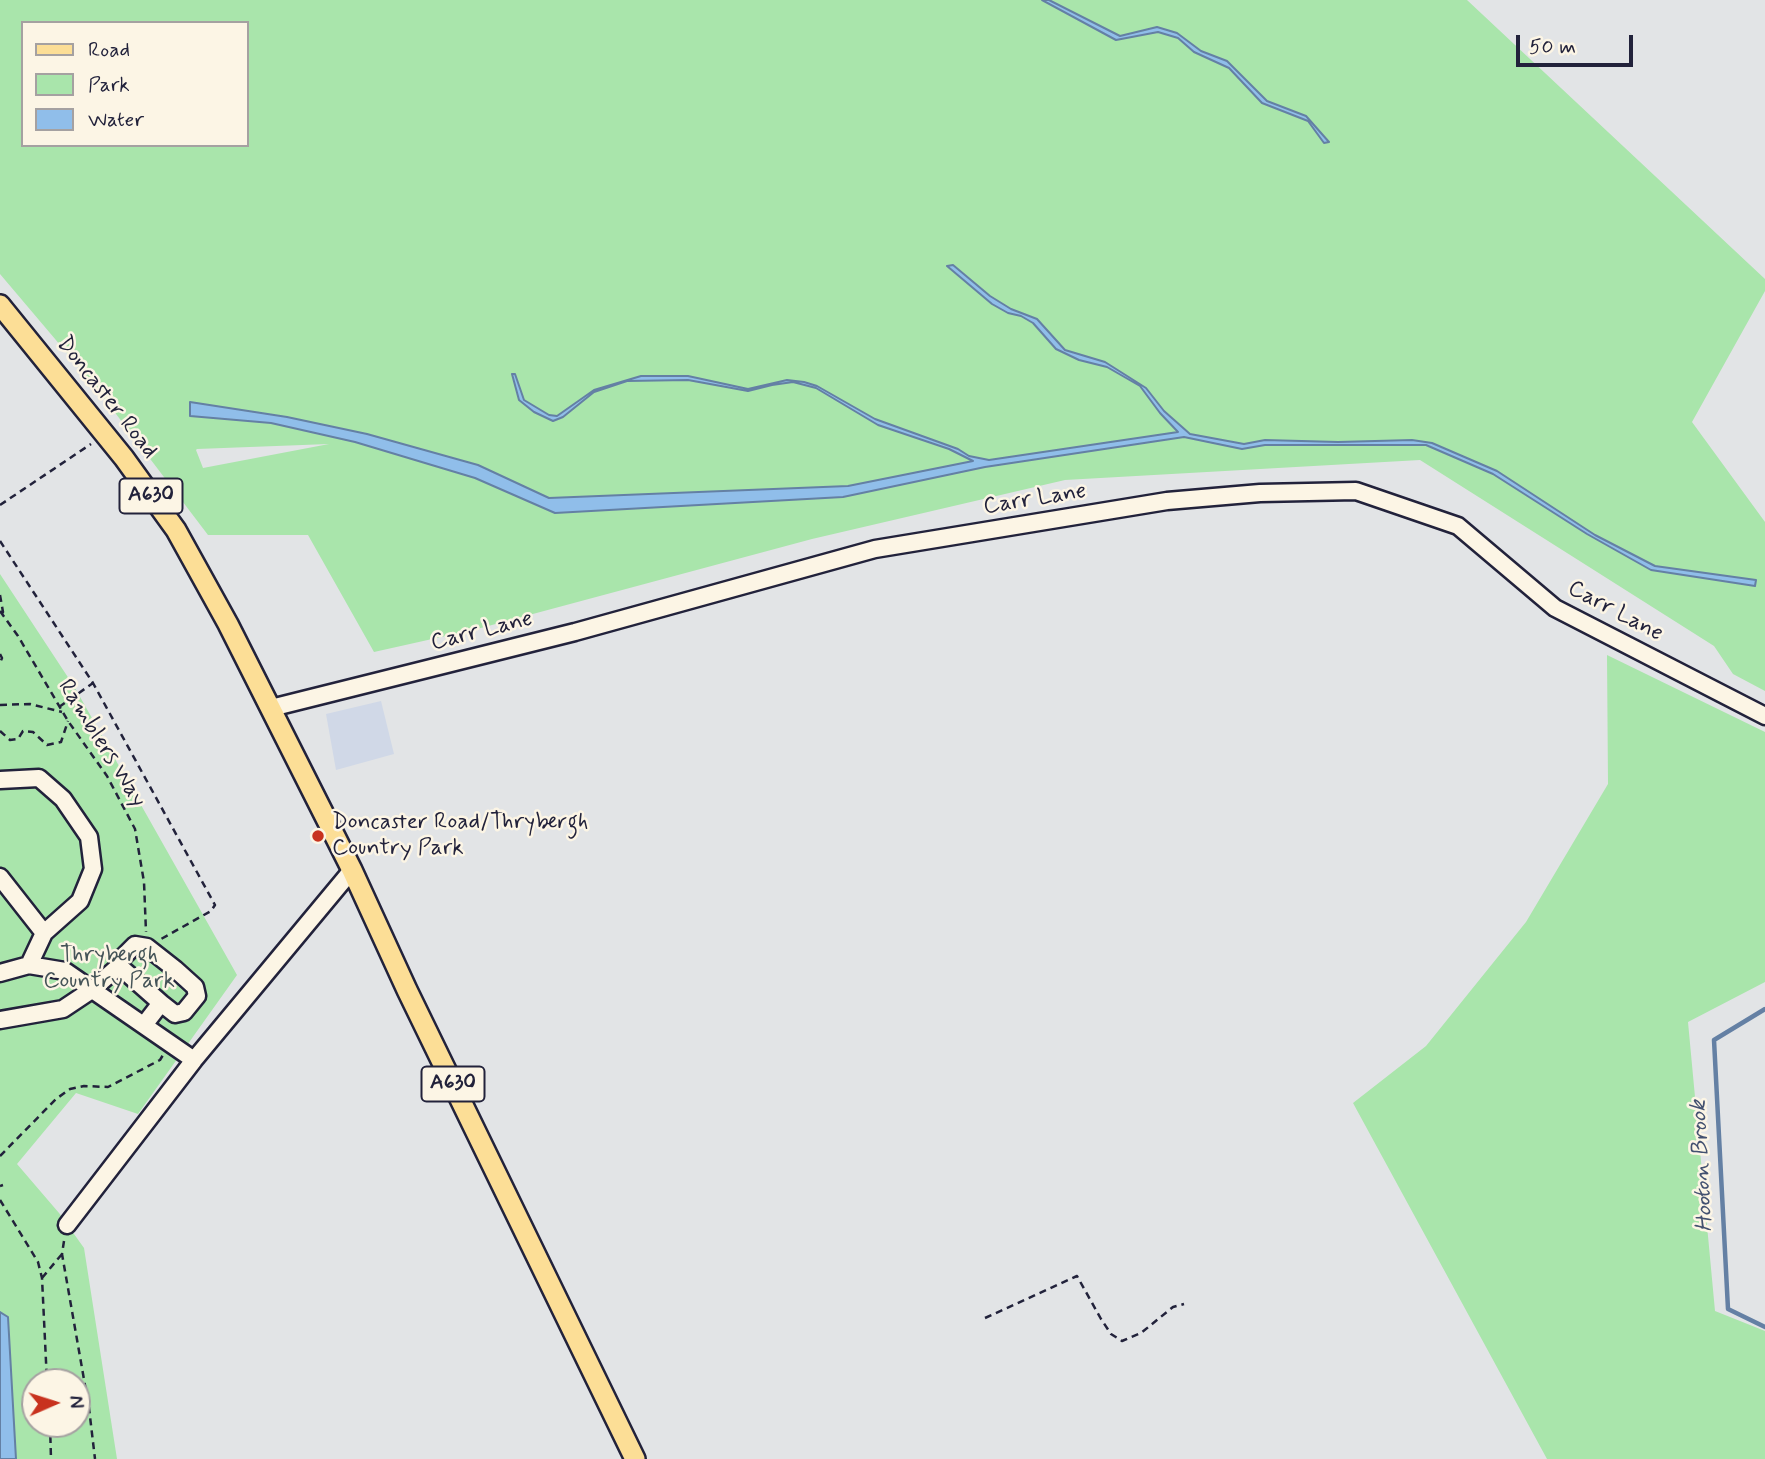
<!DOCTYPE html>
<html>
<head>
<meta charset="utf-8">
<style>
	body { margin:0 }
	#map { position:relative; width:1765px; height:1459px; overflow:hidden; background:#e2e4e6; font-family:Mynerve,sans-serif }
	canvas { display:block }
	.legend { position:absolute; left:21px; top:21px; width:228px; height:126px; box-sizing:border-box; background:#fcf5e5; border:2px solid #a5a1a1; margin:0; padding:9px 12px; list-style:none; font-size:21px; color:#22223b }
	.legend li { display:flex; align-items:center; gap:14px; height:35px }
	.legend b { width:35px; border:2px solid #a5a1a1 }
	.north { position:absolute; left:21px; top:1368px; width:70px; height:70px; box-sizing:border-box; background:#fcf5e5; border:2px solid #a5a1a1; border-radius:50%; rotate:87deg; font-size:19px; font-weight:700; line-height:28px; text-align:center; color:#22223b }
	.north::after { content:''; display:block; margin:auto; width:24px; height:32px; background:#c8321e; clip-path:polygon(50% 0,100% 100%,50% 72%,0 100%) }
	.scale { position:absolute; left:1516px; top:35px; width:117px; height:32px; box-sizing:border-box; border:4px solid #22223b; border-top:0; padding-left:9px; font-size:21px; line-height:24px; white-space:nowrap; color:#22223b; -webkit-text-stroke:5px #fcf5e5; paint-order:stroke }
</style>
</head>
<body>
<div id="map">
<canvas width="1765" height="1459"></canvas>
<ul class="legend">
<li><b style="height:9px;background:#fcde96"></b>Road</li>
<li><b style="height:19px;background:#a9e5ab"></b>Park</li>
<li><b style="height:19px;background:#90beea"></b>Water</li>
</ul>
<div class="north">N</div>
<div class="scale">50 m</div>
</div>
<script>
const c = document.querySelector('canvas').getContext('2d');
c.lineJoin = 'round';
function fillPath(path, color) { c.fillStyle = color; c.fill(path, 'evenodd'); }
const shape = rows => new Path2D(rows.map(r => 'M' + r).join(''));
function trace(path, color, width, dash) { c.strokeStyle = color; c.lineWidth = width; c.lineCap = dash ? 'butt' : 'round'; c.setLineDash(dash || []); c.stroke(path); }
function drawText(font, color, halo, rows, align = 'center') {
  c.font = font + ' Mynerve,sans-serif'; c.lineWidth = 5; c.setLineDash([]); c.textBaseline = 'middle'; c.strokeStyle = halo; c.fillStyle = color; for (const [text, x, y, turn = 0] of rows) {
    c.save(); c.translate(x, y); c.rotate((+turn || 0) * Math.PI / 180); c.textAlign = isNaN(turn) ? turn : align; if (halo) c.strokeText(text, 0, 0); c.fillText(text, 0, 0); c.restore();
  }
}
const built = shape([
	[381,701,394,754,336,770,326,714]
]);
const green = shape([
	[0,0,1467,0,1765,279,1765,291,1692,422,1765,522,1765,691,1733,674,1714,646,1420,460,1065,480,812,539,477,629,374,652,308,535,208,535,94,385,0,274],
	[23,23,247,23,247,145,23,145],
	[329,444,203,468,196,450,197,449],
	[0,574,75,688,237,975,138,1114,76,1093,17,1164,59,1213,84,1248,117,1459,0,1459],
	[35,1382,77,1382,77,1424,35,1424],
	[1607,655,1765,732,1765,982,1688,1022,1715,1311,1765,1331,1765,1459,1547,1459,1353,1103,1426,1046,1526,922,1608,784]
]);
const water = shape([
	[1042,0,1049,0,1120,36,1157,27,1177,33,1201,51,1227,61,1267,101,1306,116,1329,142,1324,143,1308,121,1262,103,1229,68,1194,52,1178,38,1158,32,1116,40,1042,0],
	[953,265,990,296,1011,309,1037,319,1065,350,1105,362,1146,388,1164,411,1190,434,1244,444,1265,440,1338,442,1412,440,1432,443,1497,471,1595,535,1655,566,1756,580,1755,586,1651,570,1587,534,1493,474,1426,445,1265,445,1242,449,1184,437,985,467,843,497,555,513,475,478,355,442,271,423,190,416,190,402,287,417,367,434,478,465,549,498,848,486,973,461,949,449,878,425,816,388,793,382,772,385,748,391,688,380,627,381,594,392,563,417,553,421,534,412,519,400,512,374,515,374,524,400,549,415,557,416,594,390,641,376,688,376,748,389,787,380,804,382,817,386,875,419,958,449,969,456,989,460,1178,432,1160,413,1140,386,1107,367,1079,360,1056,349,1033,323,1021,316,1008,313,992,304,947,266,953,265],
	[0,1312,8,1317,16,1459,0,1459,0,1312]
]);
const stream = shape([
	[1765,1009,1714,1040,1728,1309,1765,1327]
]);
const path = shape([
	[0,505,91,444],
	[0,541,93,683,215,905,211,911,161,939],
	[0,595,3,612,0,618],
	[0,611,18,636,68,721,107,776,135,829,144,882,146,932],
	[0,654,2,658,0,663],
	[0,705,30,704,62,712],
	[59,707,93,683],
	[0,731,10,740,18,739,23,731,33,732,47,745,61,742,68,721],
	[0,1156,56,1099,70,1089,84,1086,108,1087,160,1060,163,1055],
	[0,1186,3,1185],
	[0,1200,38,1262,42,1278,47,1382],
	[64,1241,62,1254,89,1408,95,1459],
	[42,1278,62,1254],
	[985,1318,1077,1276,1101,1319,1111,1334,1122,1341,1141,1333,1173,1307,1184,1304],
	[50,1424,51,1459]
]);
const minor = shape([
	[271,708,575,632,875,549,1167,501,1260,493,1356,491,1458,526,1555,608,1765,716],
	[0,780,39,778,63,799,89,837,93,869,80,901,44,933,29,965],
	[0,877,44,933],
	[0,973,29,965,65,971,194,1060],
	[0,1020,63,1009,93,989,119,966],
	[144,1025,161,1003,175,1014,184,1012,197,996,195,987,175,969,147,947,135,945,119,961,119,966,161,1003],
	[67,1225,194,1060,352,870]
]);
const major = shape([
	[0,305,124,458,176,530,228,624,352,870,407,990,635,1459]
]);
const markers = [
	[318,836,7,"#c8321e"]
];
const shields = [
	[151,496,63],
	[453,1084,63]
];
const shieldNames = [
	["A630",151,496],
	["A630",453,1084]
];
const streetNames = [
	["Doncaster Road",106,398,52],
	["Carr Lane",1035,500,-9],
	["Carr Lane",1615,612,28],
	["Carr Lane",482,632,-14],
	["Ramblers Way",101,744,58]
];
const poiNames = [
	["Doncaster Road/Thrybergh",332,823],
	["Country Park",332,849]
];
const parkNames = [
	["Thrybergh",109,956],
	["Country Park",109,982]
];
const waterNames = [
	["Hooton Brook",1703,1166,-93]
];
fillPath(built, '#d0d8e7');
fillPath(green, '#a9e5ab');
fillPath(water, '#90beea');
trace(water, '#6480a4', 2);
trace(stream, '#6480a4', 4.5);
trace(minor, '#22223b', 21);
trace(major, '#22223b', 24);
trace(path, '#22223b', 2.5, [7, 5]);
trace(minor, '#fcf5e5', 16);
trace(major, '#fcde96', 19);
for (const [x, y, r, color] of markers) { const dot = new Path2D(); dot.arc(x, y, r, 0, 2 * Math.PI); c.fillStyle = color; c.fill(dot); trace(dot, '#fcf5e5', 2.5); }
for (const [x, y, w] of shields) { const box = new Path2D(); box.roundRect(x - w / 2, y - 17.5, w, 35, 5); c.fillStyle = '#fcf5e5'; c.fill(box); trace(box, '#22223b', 2); }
drawText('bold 21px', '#22223b', null, shieldNames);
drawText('23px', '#22223b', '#fcf5e5', streetNames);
drawText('23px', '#22223b', '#fcf5e5', poiNames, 'left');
drawText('23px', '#445357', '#fcf5e5', parkNames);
drawText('italic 24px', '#435170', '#fcf5e5', waterNames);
</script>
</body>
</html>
